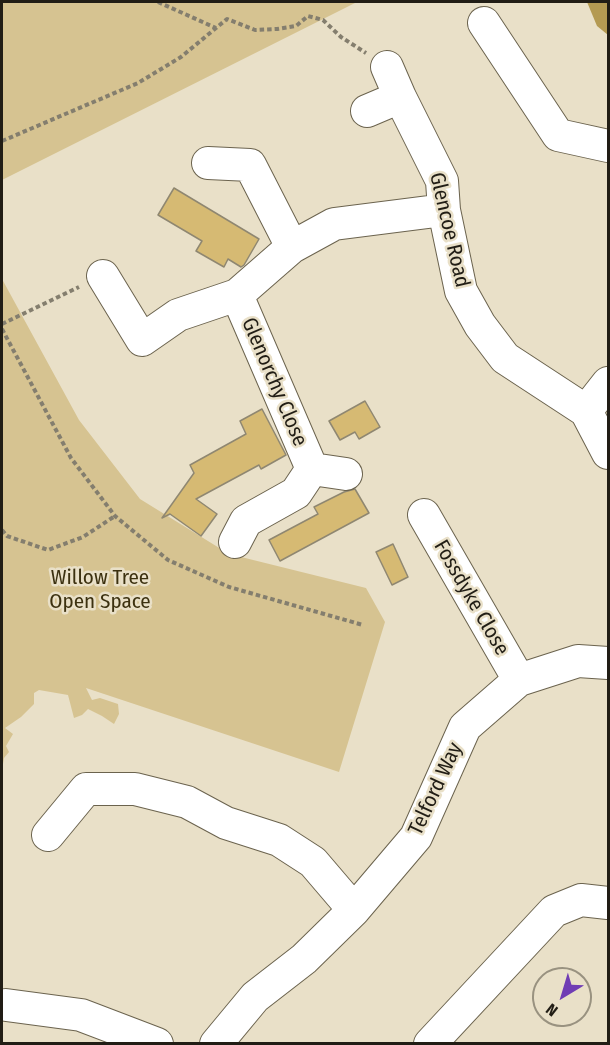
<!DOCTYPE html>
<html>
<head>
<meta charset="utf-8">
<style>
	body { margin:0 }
	#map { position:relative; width:610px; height:1045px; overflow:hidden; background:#e9e0c8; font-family:"Fira Sans Condensed",sans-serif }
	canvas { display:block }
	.frame { position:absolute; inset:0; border:3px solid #211d15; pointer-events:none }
	.north { position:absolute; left:532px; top:967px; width:60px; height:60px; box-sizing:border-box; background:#e9e0c8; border:2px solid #999280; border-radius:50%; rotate:218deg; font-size:16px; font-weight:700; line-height:24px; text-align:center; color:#211d15 }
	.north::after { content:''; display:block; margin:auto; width:21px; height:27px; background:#703db4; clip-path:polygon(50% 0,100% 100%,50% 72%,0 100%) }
</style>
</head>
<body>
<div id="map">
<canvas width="610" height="1045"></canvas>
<div class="frame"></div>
<div class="north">N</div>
</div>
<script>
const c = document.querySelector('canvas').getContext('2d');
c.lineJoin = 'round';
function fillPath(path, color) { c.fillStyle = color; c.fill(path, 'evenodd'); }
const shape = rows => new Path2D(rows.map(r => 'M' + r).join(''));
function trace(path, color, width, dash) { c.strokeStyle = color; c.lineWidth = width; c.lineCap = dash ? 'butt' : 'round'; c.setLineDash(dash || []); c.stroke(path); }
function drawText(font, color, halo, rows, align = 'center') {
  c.font = font + ' "Fira Sans Condensed",sans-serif'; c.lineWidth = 5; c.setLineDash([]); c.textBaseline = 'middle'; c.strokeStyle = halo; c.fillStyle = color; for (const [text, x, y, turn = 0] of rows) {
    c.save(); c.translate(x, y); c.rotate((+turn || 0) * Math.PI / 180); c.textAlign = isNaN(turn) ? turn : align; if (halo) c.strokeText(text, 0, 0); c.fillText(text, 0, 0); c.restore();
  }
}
const green = shape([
	[2,2,357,2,2,180],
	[2,279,79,420,140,499,229,554,366,588,385,622,339,772,86,688,92,700,100,698,118,704,119,714,114,724,102,716,88,709,82,715,74,718,68,695,39,690,34,693,34,704,21,717,5,728,13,734,6,746,9,752,4,758,2,770]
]);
const water = shape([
	[587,2,608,2,608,35,597,26]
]);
const building = shape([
	[174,188,259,239,244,265,241,267,228,259,224,267,196,251,202,241,158,215,174,188],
	[365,401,380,427,359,439,355,432,340,440,329,421,365,401],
	[262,409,286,455,261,469,259,465,196,499,217,514,201,536,170,514,162,518,194,473,190,465,246,434,240,421,262,409],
	[355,489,369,513,280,561,269,540,318,514,314,507,344,492,355,489],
	[393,544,408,577,392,585,376,552,393,544]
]);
const path = shape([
	[158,2,216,28,227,19,255,30,277,29,296,26,308,16,323,20,341,37,366,53],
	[2,141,138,83,181,57,216,28],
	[2,324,79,287],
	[2,329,71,458,115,516,168,560,229,587,363,625],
	[2,530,7,536,48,550,83,537,115,516]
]);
const minor = shape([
	[484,23,558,135,608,146],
	[387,67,400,97],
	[367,111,400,97,442,181,444,210,461,291,480,325,505,358,586,411,608,453],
	[208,163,250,165,292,247],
	[103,276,142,340,178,315,237,295,292,247,334,224,444,210],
	[586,411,608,383],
	[312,469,346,474],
	[424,515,519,680],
	[235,542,246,521,296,493,312,469,237,295],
	[48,835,86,789,135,789,187,802,226,823,279,840,313,862,354,910],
	[6,1005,81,1015,157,1044],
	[216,1044,255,997,304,959,354,910,416,837,465,727,519,680,578,661,608,663],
	[430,1044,554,911,581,900,608,903]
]);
const streetNames = [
	["Glencoe Road",449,230,77],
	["Glenorchy Close",274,382,67],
	["Fossdyke Close",471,598,60],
	["Telford Way",436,789,-65]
];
const parkNames = [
	["Willow Tree",100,578],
	["Open Space",100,602]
];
fillPath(green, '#d6c391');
fillPath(water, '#b49a52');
fillPath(building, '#d6ba73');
trace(building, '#8f8771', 1.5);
trace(minor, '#6b634e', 34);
trace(path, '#847e6e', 4, [4.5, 3]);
trace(minor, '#fff', 32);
drawText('21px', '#211d15', '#e9e0c8', streetNames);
drawText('21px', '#3c3110', '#e9e0c8', parkNames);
</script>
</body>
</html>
